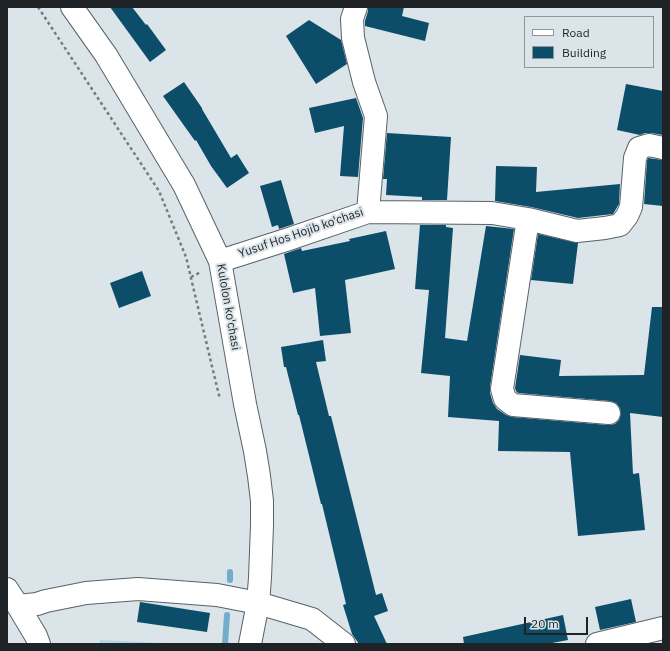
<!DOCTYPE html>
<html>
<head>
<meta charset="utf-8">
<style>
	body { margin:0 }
	#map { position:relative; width:670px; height:651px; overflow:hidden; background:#dae4e9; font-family:"IBM Plex Sans",sans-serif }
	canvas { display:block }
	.frame { position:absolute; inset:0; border:8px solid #1f2325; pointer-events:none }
	.legend { position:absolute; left:524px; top:16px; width:130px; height:52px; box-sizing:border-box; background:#dae4e9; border:1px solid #8f979b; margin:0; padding:5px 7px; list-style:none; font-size:12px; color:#1f2325 }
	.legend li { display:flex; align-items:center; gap:8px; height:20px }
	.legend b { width:20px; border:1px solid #8f979b }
	.scale { position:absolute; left:524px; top:617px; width:64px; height:18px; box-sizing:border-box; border:2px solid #1f2325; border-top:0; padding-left:5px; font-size:12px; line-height:14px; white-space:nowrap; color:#1f2325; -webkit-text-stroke:3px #dae4e9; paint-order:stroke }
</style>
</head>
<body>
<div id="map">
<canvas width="670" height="651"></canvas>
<div class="frame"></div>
<ul class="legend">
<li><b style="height:5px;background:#fff"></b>Road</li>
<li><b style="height:11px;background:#0c4e6a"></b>Building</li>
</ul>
<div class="scale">20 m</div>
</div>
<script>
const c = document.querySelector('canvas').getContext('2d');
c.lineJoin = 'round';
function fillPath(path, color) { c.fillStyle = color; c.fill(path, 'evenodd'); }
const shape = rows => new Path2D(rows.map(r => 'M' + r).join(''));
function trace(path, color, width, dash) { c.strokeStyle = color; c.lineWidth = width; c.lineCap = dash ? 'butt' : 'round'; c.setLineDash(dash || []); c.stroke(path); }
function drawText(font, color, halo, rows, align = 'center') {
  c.font = font + ' "IBM Plex Sans",sans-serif'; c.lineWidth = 4; c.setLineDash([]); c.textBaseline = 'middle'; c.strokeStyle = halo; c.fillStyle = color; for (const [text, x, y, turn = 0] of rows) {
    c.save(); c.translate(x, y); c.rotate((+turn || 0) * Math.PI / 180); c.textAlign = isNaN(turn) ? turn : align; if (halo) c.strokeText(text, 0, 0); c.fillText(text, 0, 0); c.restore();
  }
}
const green = shape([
	[100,640,184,644,99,644]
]);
const stream = shape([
	[230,580,230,572],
	[225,644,227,615]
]);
const building = shape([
	[110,7,132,7,146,25,147,24,166,50,150,62],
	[368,7,404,7,402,16,429,23,425,41,365,26,365,21,368,11],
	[309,20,341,40,347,64,316,84,286,36],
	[184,82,202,108,202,109,231,158,237,154,249,173,227,188,211,166,196,140,195,141,163,96],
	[626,84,663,91,663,135,651,133,645,133,640,135,617,130],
	[356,98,363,118,358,177,340,176,344,126,315,133,309,108],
	[387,133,451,137,447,200,422,200,422,197,386,195,387,179,383,179],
	[648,158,663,160,663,206,644,204,647,161],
	[496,166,537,167,536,192,620,184,619,204,613,214,578,218,531,207,495,201],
	[281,180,294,224,279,229,278,225,272,227,260,186],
	[420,225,446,225,446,227,453,228,445,338,467,341,486,226,514,229,490,387,490,393,493,403,497,409,506,415,512,417,608,425,615,424,619,420,621,414,620,408,616,403,610,401,518,393,516,391,515,388,520,355,561,360,559,376,644,375,652,307,663,307,663,417,630,413,633,474,639,473,645,530,578,536,570,452,498,451,499,421,448,417,450,376,421,373,429,290,415,289],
	[386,231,395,269,345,280,351,333,320,336,315,288,293,293,284,254,301,248,302,251,350,241,349,239],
	[538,234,578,243,573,284,531,280],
	[142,271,151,296,119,308,110,283],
	[323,340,326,361,316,362,329,416,331,416,376,595,382,593,388,611,374,616,387,644,359,644,352,634,343,605,346,604,322,504,321,504,299,415,298,415,286,367,284,367,281,347],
	[631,599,636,622,600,630,595,607],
	[140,602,210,613,207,632,137,622],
	[563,615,568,640,547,644,464,644,463,637]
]);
const path = shape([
	[38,7,159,191,186,257,216,383,220,399],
	[191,277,201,272]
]);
const minor = shape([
	[356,7,352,19,353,38,364,82,376,116,368,212],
	[528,219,502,389,505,399,513,405,609,413],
	[220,261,289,239,368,212,492,213,528,219,577,231,605,228,620,225,627,216,631,207,635,158,639,148,649,145,663,148],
	[7,589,18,606,36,636,39,644],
	[18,606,37,604,46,601,86,593,138,589,217,595,258,603,312,619,344,644],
	[597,644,663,628]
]);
const major = shape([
	[72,7,106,55,184,185,220,261,245,404,255,451,259,476,262,501,262,525,260,578,258,603,250,644]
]);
const streetNames = [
	["Yusuf Hos Hojib ko'chasi",301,233,-19],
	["Kulolon ko'chasi",228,307,80]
];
fillPath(green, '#aed6ec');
trace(stream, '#72aecc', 6);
fillPath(building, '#0c4e6a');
trace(minor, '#596267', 24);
trace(major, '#596267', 24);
trace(path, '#757c80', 2.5, [3, 3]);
trace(minor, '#fff', 22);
trace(major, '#fff', 22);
drawText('12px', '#1f2325', '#dae4e9', streetNames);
</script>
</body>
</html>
